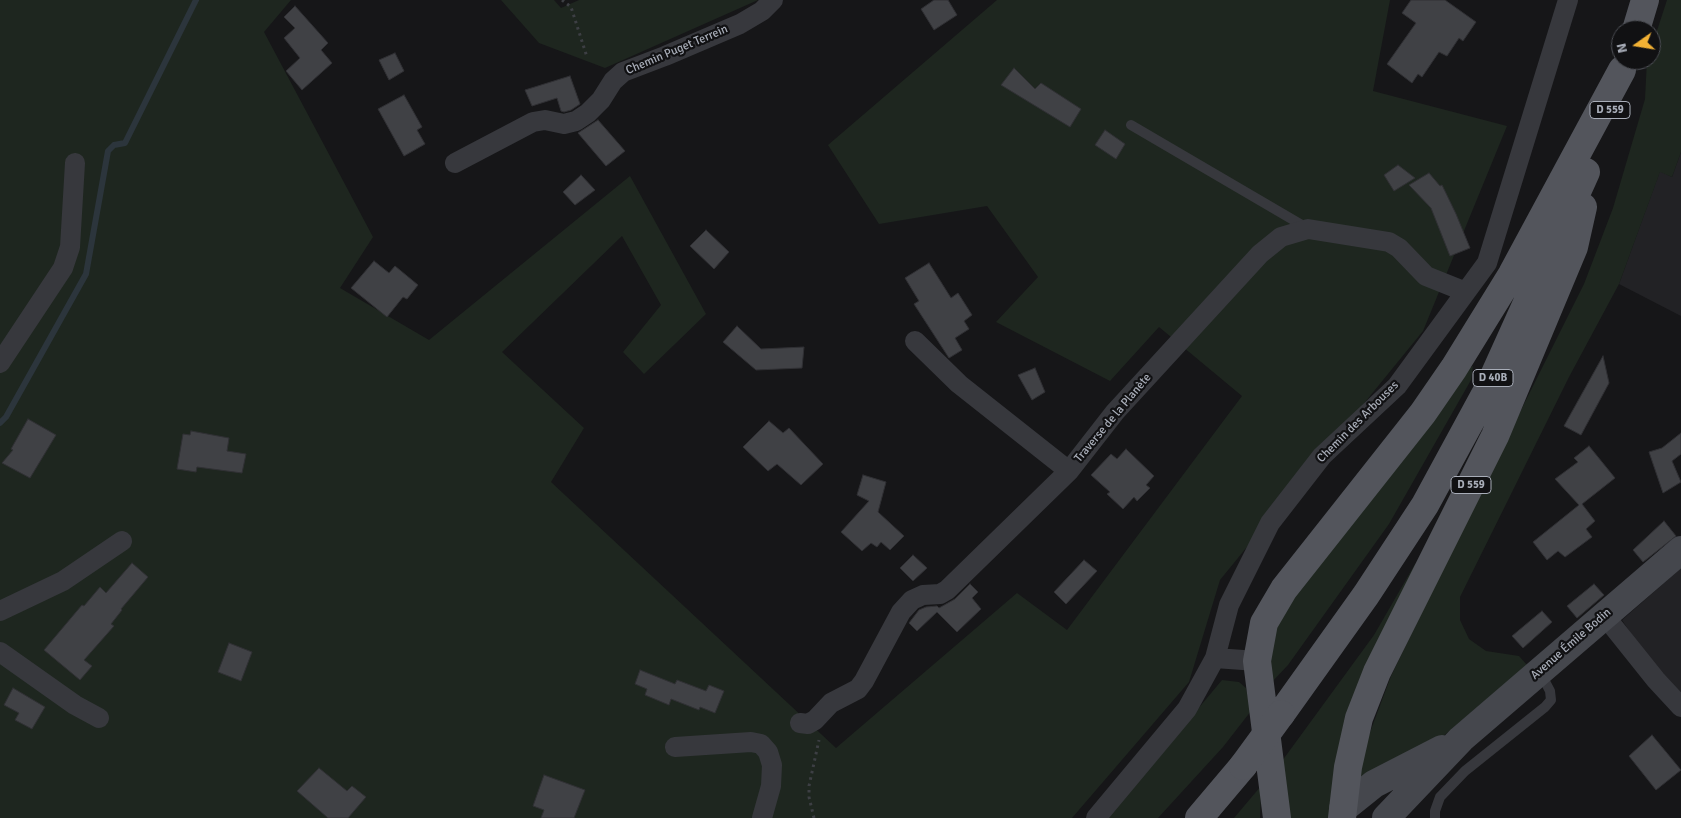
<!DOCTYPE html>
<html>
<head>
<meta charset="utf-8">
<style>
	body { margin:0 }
	#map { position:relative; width:1681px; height:818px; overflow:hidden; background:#161618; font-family:Signika,sans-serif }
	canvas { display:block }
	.north { position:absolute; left:1611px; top:20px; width:50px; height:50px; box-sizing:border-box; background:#111113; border:1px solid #4d4f55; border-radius:50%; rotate:257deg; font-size:14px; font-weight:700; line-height:20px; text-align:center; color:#a8adb8 }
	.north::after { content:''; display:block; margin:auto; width:18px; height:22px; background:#f2b134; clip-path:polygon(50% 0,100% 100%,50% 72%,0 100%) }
</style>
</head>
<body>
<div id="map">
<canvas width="1681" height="818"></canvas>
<div class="north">N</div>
</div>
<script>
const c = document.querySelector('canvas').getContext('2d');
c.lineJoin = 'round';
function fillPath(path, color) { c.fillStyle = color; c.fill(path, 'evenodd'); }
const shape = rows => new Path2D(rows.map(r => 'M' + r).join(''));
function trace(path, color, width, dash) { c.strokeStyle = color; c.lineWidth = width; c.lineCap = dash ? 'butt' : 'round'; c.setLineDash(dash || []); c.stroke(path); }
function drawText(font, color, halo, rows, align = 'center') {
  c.font = font + ' Signika,sans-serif'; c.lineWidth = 4.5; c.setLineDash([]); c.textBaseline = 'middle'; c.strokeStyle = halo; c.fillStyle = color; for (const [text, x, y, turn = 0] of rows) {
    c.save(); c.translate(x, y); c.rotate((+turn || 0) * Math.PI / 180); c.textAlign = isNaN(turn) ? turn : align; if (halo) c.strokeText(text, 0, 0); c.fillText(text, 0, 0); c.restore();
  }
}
const built = shape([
	[1681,152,1681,316,1619,284,1660,171,1672,177],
	[1681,568,1681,701,1648,659,1622,620]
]);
const green = shape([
	[0,0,291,0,264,32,373,237,340,288,429,340,630,176,706,314,644,374,623,352,661,305,622,236,502,352,584,428,551,482,836,748,1017,593,1067,630,1242,396,1159,327,1110,381,996,322,1038,277,987,206,879,224,828,145,997,0,1390,0,1373,91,1507,126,1423,331,1220,580,1189,682,1072,818,0,818],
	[501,0,554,0,561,8,579,0,758,0,605,68,539,43],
	[1667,0,1681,0,1681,152,1672,177,1660,172,1619,284,1569,377,1460,597,1460,620,1469,639,1486,651,1519,656,1527,665,1441,738,1358,780,1363,751,1391,676,1478,496,1584,284,1613,208,1645,99,1647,60,1651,60,1651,49],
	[1473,366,1471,380,1389,524,1288,665,1272,682,1269,650,1277,616,1463,372],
	[1420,561,1334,810,1328,818,1285,818,1282,761,1374,635,1415,564],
	[1222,680,1239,682,1246,688,1251,711,1223,747,1158,818,1107,818],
	[1261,786,1260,818,1234,818]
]);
const stream = shape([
	[0,423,6,417,86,274,108,151,114,145,125,143,196,0]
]);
const building = shape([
	[934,0,948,0,957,15,934,30,921,9,934,0],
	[1411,0,1445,0,1476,22,1463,41,1459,38,1447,56,1439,52,1422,77,1418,74,1412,83,1387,64,1416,23,1402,13,1411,0],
	[295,6,328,43,321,50,332,63,302,90,286,71,300,58,284,38,295,28,284,17,295,6],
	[395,53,404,71,389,80,379,60,395,53],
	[1014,68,1035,89,1041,83,1081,109,1070,127,1001,85,1014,68],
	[570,76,580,104,571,110,564,112,561,111,557,98,532,106,525,90,570,76],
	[404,95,422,127,417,130,425,144,404,156,378,109,404,95],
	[598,120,625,151,606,166,578,133,598,120],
	[1105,130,1125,144,1116,159,1095,145,1105,130],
	[1398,165,1415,178,1394,191,1384,175,1398,165],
	[1429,173,1440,186,1442,185,1456,214,1470,248,1450,256,1431,208,1409,185,1429,173],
	[581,175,595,190,575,205,563,192,581,175],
	[706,230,729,252,714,269,690,246,706,230],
	[374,261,389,273,395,266,418,285,407,299,403,297,387,317,351,288,374,261],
	[929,263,951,298,958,293,972,315,964,321,969,329,955,338,962,350,949,358,914,304,919,301,905,278,929,263],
	[737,326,761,349,804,347,802,368,756,370,723,342,737,326],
	[1603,356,1609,383,1581,435,1564,426,1603,356],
	[1035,368,1045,392,1032,400,1018,375,1035,368],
	[28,419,56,435,30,478,2,463,13,450,11,449,28,419],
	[769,421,783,433,789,428,823,464,801,485,777,464,768,471,743,447,769,421],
	[191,431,229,438,227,451,246,454,242,473,197,467,196,472,177,469,183,434,190,435,191,431],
	[1681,433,1681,454,1672,461,1681,482,1663,493,1649,452,1662,448,1681,433],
	[1589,446,1615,478,1582,504,1595,521,1586,529,1592,537,1565,557,1558,551,1547,560,1533,542,1579,505,1555,479,1578,462,1574,458,1589,446],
	[1126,449,1154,476,1146,485,1150,488,1137,501,1134,497,1123,509,1107,494,1110,492,1091,475,1111,454,1117,459,1126,449],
	[863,475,886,482,878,512,904,536,890,550,881,542,877,547,871,543,862,551,841,532,869,501,857,495,863,475],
	[1664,521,1676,536,1643,562,1633,550,1664,521],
	[913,555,927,568,913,581,900,568,913,555],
	[1084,560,1097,571,1066,604,1054,592,1084,560],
	[132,563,148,577,121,609,122,610,111,624,114,626,84,660,92,666,80,680,44,650,82,605,84,606,100,587,106,593,132,563],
	[970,584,978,592,972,598,981,609,957,632,937,612,917,631,909,623,919,610,926,607,937,606,939,608,955,599,970,584],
	[1594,584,1604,595,1577,618,1567,606,1594,584],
	[1542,611,1552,622,1523,648,1512,636,1542,611],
	[229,643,252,652,241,681,218,672,229,643],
	[640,670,675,684,677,680,706,691,709,685,724,691,715,713,700,707,699,710,671,699,669,705,645,695,647,689,635,684,640,670],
	[13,688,45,707,32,729,15,720,19,713,4,705,13,688],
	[1652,735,1681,770,1656,790,1629,756,1652,735],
	[319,768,347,791,352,786,366,797,348,818,328,818,297,791,319,768],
	[544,775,585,790,574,818,541,818,544,810,533,806,544,775]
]);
const path = shape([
	[562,0,571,7,587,57],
	[814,818,809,797,809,786,819,740]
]);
const lane = shape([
	[1131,125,1307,228],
	[1435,818,1435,811,1440,797,1465,771,1545,707,1551,700,1550,691,1540,672]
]);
const street = shape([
	[455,163,533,122,545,120,564,124,576,121,588,113,601,100,613,81,623,72,665,56,740,24,762,11,773,0],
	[915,341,959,384,1069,471],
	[0,363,63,268,70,247,75,163],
	[0,611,63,581,122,541],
	[1604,615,1656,680,1681,707],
	[0,652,75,705,99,718],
	[1215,658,1257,661],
	[800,723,808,724,815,720,831,703,858,689,864,681,901,612,912,600,923,595,940,594,947,590,1069,471,1115,412,1260,254,1281,237,1308,229,1389,242,1399,248,1426,276,1466,292],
	[675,747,751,742,761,744,768,752,772,765,771,786,762,818],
	[1096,818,1187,709,1215,658,1229,605,1270,523,1322,456,1397,386,1487,263,1568,0]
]);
const secondary = shape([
	[1343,809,1374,784,1442,749],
	[1386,818,1461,739,1681,550]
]);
const primary = shape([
	[1636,30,1645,0],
	[1281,714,1366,595,1425,505,1488,389,1586,172],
	[1199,818,1243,766],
	[1277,818,1257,661,1264,623,1284,589,1423,413,1454,368,1512,274,1622,70],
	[1342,818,1348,767,1359,718,1377,672,1495,436,1574,247,1583,207]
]);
const primaryBridge = shape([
	[1243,766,1281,714]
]);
const shields = [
	[1610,110,40],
	[1493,378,40],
	[1471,485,40]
];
const shieldNames = [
	["D 559",1610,110],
	["D 40B",1493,378],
	["D 559",1471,485]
];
const streetNames = [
	["Chemin Puget Terrein",677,50,-23],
	["Traverse de la Planète",1113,418,-50],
	["Chemin des Arbouses",1358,422,-45],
	["Avenue Émile Bodin",1571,644,-41]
];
fillPath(built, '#222225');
fillPath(green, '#1e261f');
trace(stream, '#2c353c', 6);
fillPath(building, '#404145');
trace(building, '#303034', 1);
trace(path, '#3d3f44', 3, [2.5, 4]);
trace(lane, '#37383d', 10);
trace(street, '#37383d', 20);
trace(secondary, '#45474d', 28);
trace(primary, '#53555c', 28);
trace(primaryBridge, '#53555c', 28);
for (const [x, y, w] of shields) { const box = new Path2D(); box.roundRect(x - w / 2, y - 8.5, w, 17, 4); c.fillStyle = '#111113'; c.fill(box); trace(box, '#a8adb8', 1); }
drawText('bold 11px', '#a8adb8', null, shieldNames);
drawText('12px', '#a8adb8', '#111113', streetNames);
</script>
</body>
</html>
